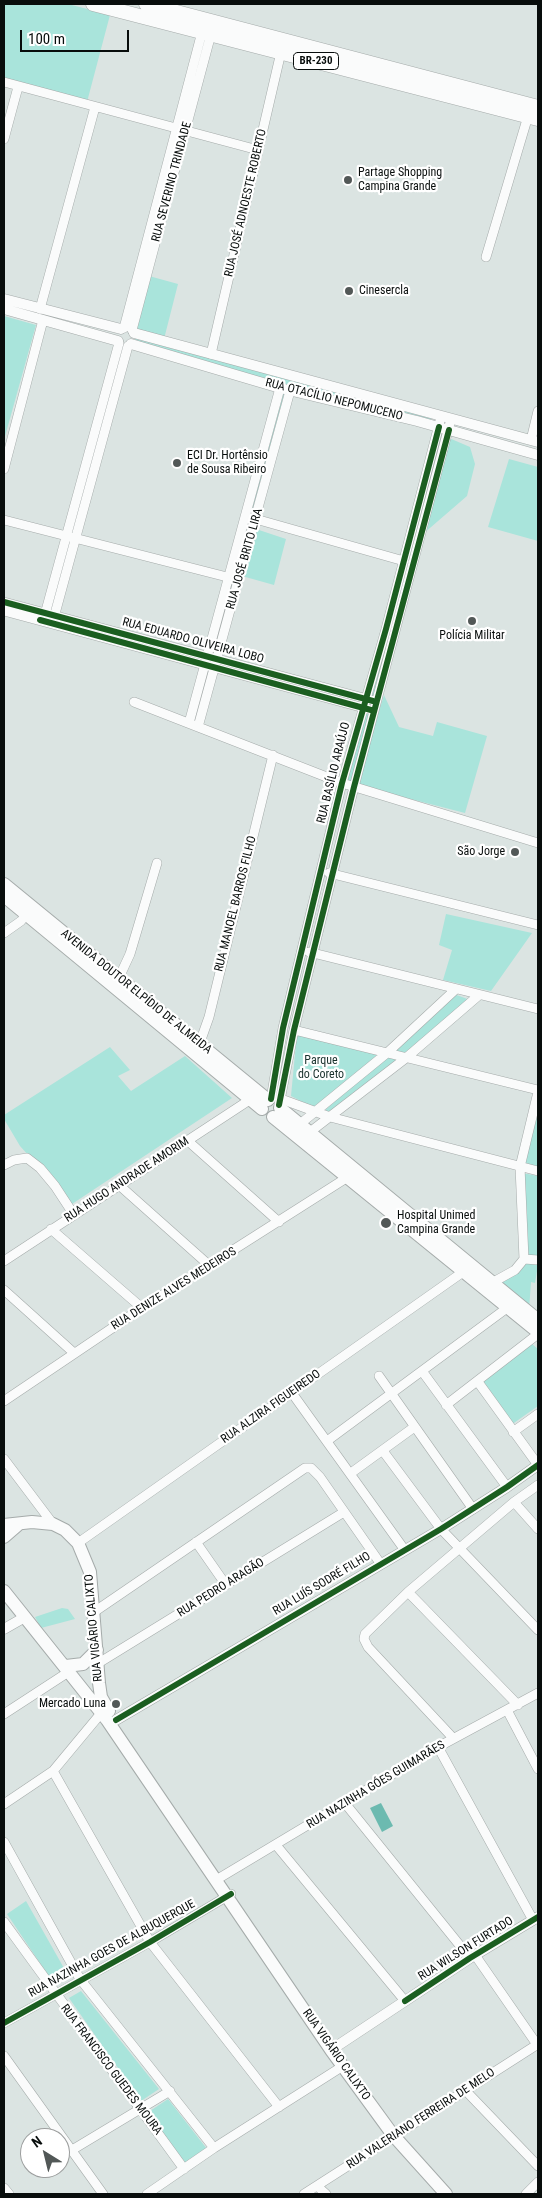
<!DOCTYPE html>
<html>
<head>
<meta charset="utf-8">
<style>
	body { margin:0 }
	#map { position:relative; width:542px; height:2198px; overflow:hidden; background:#dbe4e2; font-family:"Roboto Condensed",sans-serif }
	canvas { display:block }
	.frame { position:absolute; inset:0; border:5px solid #080d0c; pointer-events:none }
	.north { position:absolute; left:20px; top:2128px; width:50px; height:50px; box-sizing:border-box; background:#fff; border:1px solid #9c9e9e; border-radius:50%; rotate:324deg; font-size:14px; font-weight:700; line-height:20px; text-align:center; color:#080d0c }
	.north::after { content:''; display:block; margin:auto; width:18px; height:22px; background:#525857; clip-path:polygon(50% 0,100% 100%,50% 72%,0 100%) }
	.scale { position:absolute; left:20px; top:30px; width:109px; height:22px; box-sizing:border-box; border:2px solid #080d0c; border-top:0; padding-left:6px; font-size:15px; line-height:18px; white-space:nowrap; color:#080d0c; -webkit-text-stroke:4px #fff; paint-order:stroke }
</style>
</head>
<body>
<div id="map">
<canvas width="542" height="2198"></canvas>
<div class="frame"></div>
<div class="north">N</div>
<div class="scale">100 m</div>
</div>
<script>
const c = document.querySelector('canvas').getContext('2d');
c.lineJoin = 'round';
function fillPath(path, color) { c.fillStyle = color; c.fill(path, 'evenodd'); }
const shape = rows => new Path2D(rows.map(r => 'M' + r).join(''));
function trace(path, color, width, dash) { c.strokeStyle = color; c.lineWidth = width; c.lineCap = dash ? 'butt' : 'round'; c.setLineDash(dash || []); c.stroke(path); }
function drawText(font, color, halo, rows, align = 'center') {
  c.font = font + ' "Roboto Condensed",sans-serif'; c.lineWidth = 4.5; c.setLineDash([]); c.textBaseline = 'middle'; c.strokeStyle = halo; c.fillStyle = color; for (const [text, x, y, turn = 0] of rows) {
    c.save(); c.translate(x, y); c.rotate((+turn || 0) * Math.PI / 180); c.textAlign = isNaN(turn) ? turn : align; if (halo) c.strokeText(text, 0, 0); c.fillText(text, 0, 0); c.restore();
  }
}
const green = shape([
	[4,4,68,4,110,15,87,102,4,78],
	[149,276,178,284,164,339,135,332],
	[4,316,36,325,4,440],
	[136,338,432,416,430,422,277,383,133,344],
	[282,389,289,391,255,517,247,514],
	[440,430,447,431,374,700,367,698],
	[449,438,470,447,475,464,467,496,423,534],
	[509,459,538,467,538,541,488,527],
	[256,529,286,539,274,585,242,576],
	[384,695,399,727,433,736,437,722,487,736,465,813,356,785],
	[365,710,370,712,351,783,346,782],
	[446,914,532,933,491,991,443,980,452,950,439,945],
	[454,994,470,1000,405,1056,393,1050],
	[297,1033,378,1054,316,1109,291,1096],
	[110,1047,130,1070,118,1076,131,1091,185,1056,232,1098,72,1204,20,1146,4,1119,4,1115],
	[386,1055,400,1059,331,1115,324,1111],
	[538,1106,538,1167,524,1163],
	[522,1173,538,1176,538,1255,527,1256],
	[524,1263,538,1265,535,1283,531,1282,529,1310,495,1283],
	[532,1344,538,1349,538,1406,511,1425,482,1382],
	[62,1608,68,1609,75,1619,41,1628,35,1617],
	[26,1901,69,1977,54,1984,7,1914],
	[81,1991,159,2089,141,2101,69,1998],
	[168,2099,207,2149,184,2164,163,2134,150,2111]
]);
const water = shape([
	[381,1803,393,1826,382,1832,370,1808]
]);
const minor = shape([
	[4,82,258,150],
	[4,139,18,87],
	[486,257,528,116],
	[40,309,95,107],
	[124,328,202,32],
	[132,330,211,34],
	[211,354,281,52],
	[531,440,538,411],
	[4,469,43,320],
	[252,518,404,561],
	[4,520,231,578],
	[4,602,371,700],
	[4,611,368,709],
	[44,618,119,343],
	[53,621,128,346],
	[134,702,342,783,538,843],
	[189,723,280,388],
	[198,727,290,391],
	[329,873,538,925],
	[4,933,21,921,29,911],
	[309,952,538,1009],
	[117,982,130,954,157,863],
	[294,1030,538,1090],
	[198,1048,209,1017,273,755],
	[271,1099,283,1028,342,783,386,629,440,421],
	[281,1099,330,1117,538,1171],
	[279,1105,294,1030,354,787,451,419],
	[300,1124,387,1053,456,989],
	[310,1132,406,1058,478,996],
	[188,1141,279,1222],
	[4,1165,14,1160,27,1158,40,1168,55,1186,74,1215],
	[119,1185,210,1266],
	[51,1229,142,1308],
	[524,1259,538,1260],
	[4,1261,251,1099],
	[488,1285,515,1270,524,1259,520,1167,538,1092],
	[4,1290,74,1353],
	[422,1371,507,1487],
	[379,1376,473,1509],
	[478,1382,538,1465],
	[292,1393,404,1549],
	[4,1401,142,1308,351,1175],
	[446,1405,538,1334],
	[513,1432,538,1414],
	[327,1441,507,1308],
	[383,1451,441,1529,538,1630],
	[4,1459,53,1524],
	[351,1473,413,1428],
	[514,1502,538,1529],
	[196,1542,226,1585],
	[78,1543,463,1272],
	[408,1592,518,1705],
	[94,1612,305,1468,311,1468,320,1477,380,1563],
	[97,1664,344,1512],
	[507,1710,538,1769],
	[4,1714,70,1671],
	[453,1738,368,1647,364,1639,365,1634,408,1592,514,1502,538,1485],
	[438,1747,533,1920],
	[53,1771,150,1942,279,2107],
	[344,1802,470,1958],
	[4,1804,53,1771,102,1712],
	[4,1842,80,1979,214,2148],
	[276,1845,405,2001],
	[216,1880,438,1747,538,1693],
	[4,1922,184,2169],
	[475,1955,538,2046],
	[4,2023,150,1942,231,1894],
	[4,2056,103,2194],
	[465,2090,538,2166],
	[72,2150,170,2091],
	[317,2186,326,2194],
	[4,2188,9,2194],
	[147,2194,214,2148,343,2066],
	[304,2194,538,2044],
	[526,2194,538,2182]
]);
const tertiary = shape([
	[4,299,121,329],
	[4,309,118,341],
	[134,333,538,442],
	[131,344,280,388,417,421,538,455],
	[4,1629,25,1617],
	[116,1720,441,1529,507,1487,538,1465],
	[331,2050,470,1958,538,1917]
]);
const secondary = shape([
	[4,884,268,1100],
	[4,896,262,1109],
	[280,1108,538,1320],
	[273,1117,538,1332],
	[4,1525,32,1522,53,1524,65,1530,78,1543,90,1572,99,1683,101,1697,109,1711],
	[4,1537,19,1524],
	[4,1591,107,1720,331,2050,393,2135,446,2194],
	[66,1666,83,1664,97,1650]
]);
const primary = shape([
	[93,4,538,119],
	[146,4,538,107]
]);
const cycleway = shape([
	[4,602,373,701],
	[40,620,371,710],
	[271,1099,283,1028,342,783,386,629,439,427],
	[279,1105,294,1030,354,787,449,430],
	[116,1720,441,1529,507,1487,538,1465],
	[405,2001,470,1958,538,1917],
	[4,2023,150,1942,231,1894]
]);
const markers = [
	[348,180,5,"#525857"],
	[349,291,5,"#525857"],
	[177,463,5,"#525857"],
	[472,621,5,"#525857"],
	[515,852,5,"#525857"],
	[386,1223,6,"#525857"],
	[116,1704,5,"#525857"]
];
const shields = [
	[316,61,45]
];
const shieldNames = [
	["BR-230",316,61]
];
const poiNames = [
	["Partage Shopping",358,173],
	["Campina Grande",358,187],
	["Cinesercla",359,291],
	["ECI Dr. Hortênsio",187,456],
	["de Sousa Ribeiro",187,470],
	["Polícia Militar",472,636,"center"],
	["São Jorge",505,852,"right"],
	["Hospital Unimed",397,1216],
	["Campina Grande",397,1230],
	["Mercado Luna",106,1704,"right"]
];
const streetNames = [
	["RUA SEVERINO TRINDADE",172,182,-75],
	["RUA JOSÉ ADNOESTE ROBERTO",246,203,-77],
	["RUA OTACÍLIO NEPOMUCENO",334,400,14],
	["RUA JOSÉ BRITO LIRA",245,559,-74],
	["RUA EDUARDO OLIVEIRA LOBO",193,641,15],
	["RUA BASÍLIO ARAÚJO",334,773,-76],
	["RUA MANOEL BARROS FILHO",236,904,-76],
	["AVENIDA DOUTOR ELPÍDIO DE ALMEIDA",136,992,39],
	["RUA HUGO ANDRADE AMORIM",127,1180,-33],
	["RUA DENIZE ALVES MEDEIROS",174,1289,-32],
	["RUA ALZIRA FIGUEIREDO",271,1407,-35],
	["RUA LUÍS SODRÉ FILHO",322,1584,-31],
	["RUA PEDRO ARAGÃO",221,1588,-32],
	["RUA VIGÁRIO CALIXTO",94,1628,-95],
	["RUA NAZINHA GÓES GUIMARÃES",376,1785,-31],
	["RUA NAZINHA GOES DE ALBUQUERQUE",112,1949,-29],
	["RUA WILSON FURTADO",466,1949,-32],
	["RUA VIGÁRIO CALIXTO",336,2055,55],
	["RUA FRANCISCO GUEDES MOURA",111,2070,53],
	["RUA VALERIANO FERREIRA DE MELO",421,2119,-33]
];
const parkNames = [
	["Parque",321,1061],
	["do Coreto",321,1075]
];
fillPath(green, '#a9e4db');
fillPath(water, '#6cbab0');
trace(minor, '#a5abaa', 10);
trace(tertiary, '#a5abaa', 11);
trace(secondary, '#a5abaa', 14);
trace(primary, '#a5abaa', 15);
trace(minor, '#fafbfb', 9);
trace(tertiary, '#fafbfb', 10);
trace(secondary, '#fafbfb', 12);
trace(primary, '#fafbfb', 14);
trace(cycleway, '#1b5e20', 6);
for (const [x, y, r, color] of markers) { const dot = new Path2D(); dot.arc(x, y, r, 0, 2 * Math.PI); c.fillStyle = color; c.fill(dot); trace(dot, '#fff', 2); }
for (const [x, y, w] of shields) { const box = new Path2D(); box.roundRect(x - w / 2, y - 8.5, w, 17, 4); c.fillStyle = '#fff'; c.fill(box); trace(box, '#080d0c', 1); }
drawText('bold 11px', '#080d0c', null, shieldNames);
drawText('12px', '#080d0c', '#fff', poiNames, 'left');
drawText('12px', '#080d0c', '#fff', streetNames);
drawText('12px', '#19312d', '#fff', parkNames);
</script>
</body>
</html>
